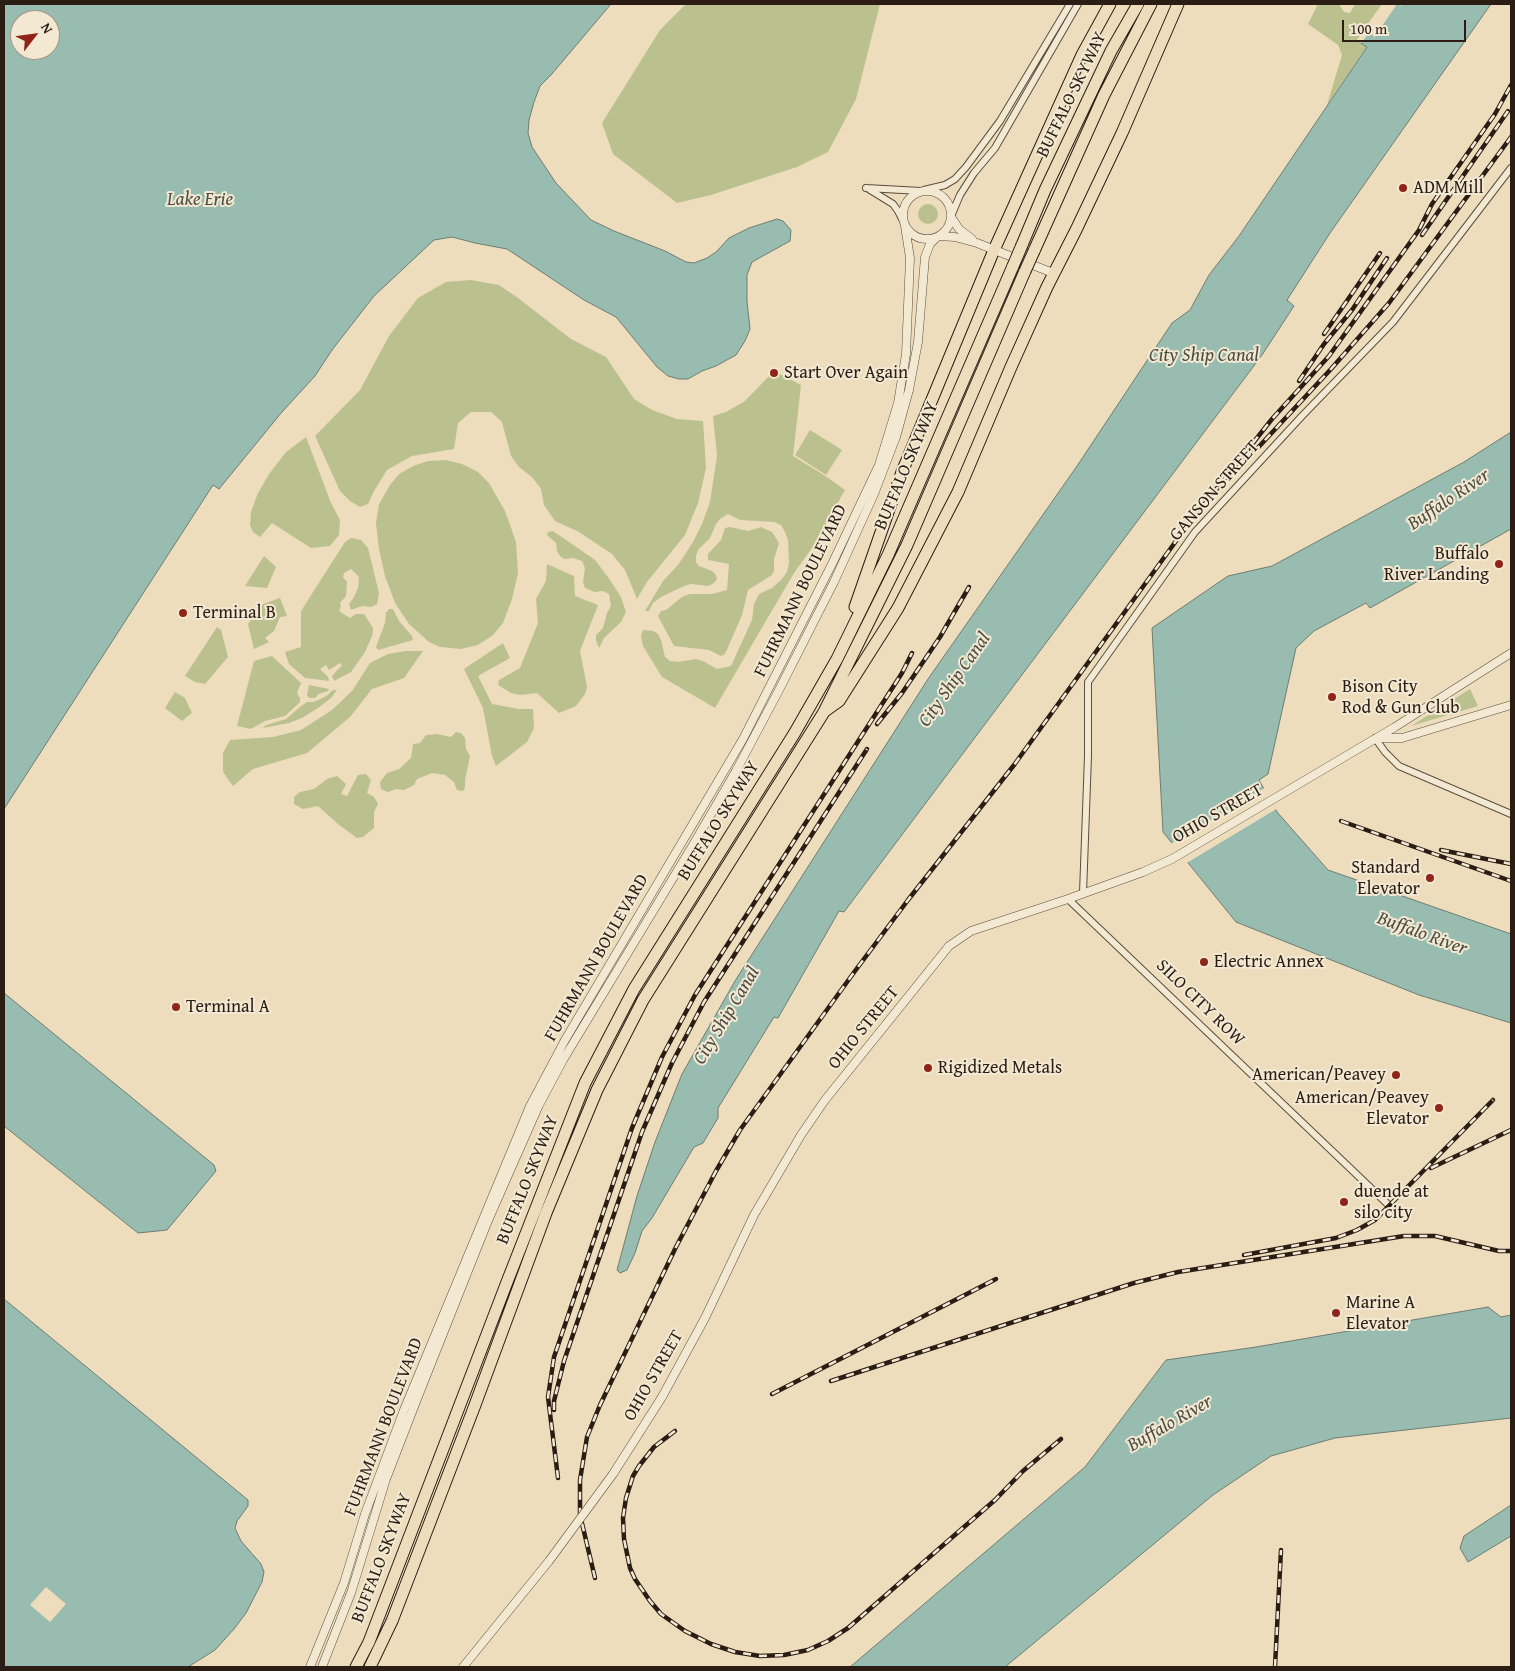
<!DOCTYPE html>
<html>
<head>
<meta charset="utf-8">
<style>
	body { margin:0 }
	#map { position:relative; width:1515px; height:1671px; overflow:hidden; background:#edddbc; font-family:"Gentium Book Plus",serif }
	canvas { display:block }
	.frame { position:absolute; inset:0; border:5px solid #2c1d14; pointer-events:none }
	.north { position:absolute; left:10px; top:10px; width:50px; height:50px; box-sizing:border-box; background:#f3e9d3; border:1px solid #a39787; border-radius:50%; rotate:60deg; font-size:14px; font-weight:700; line-height:20px; text-align:center; color:#2c1d14 }
	.north::after { content:''; display:block; margin:auto; width:18px; height:22px; background:#8f2418; clip-path:polygon(50% 0,100% 100%,50% 72%,0 100%) }
	.scale { position:absolute; left:1342px; top:20px; width:124px; height:22px; box-sizing:border-box; border:2px solid #2c1d14; border-top:0; padding-left:6px; font-size:15px; line-height:18px; white-space:nowrap; color:#2c1d14; -webkit-text-stroke:4px #f3e9d3; paint-order:stroke }
</style>
</head>
<body>
<div id="map">
<canvas width="1515" height="1671"></canvas>
<div class="frame"></div>
<div class="north">N</div>
<div class="scale">100 m</div>
</div>
<script>
const c = document.querySelector('canvas').getContext('2d');
c.lineJoin = 'round';
function fillPath(path, color) { c.fillStyle = color; c.fill(path, 'evenodd'); }
const shape = rows => new Path2D(rows.map(r => 'M' + r).join(''));
function trace(path, color, width, dash) { c.strokeStyle = color; c.lineWidth = width; c.lineCap = dash ? 'butt' : 'round'; c.setLineDash(dash || []); c.stroke(path); }
function drawText(font, color, halo, rows, align = 'center') {
  c.font = font + ' "Gentium Book Plus",serif'; c.lineWidth = 4; c.setLineDash([]); c.textBaseline = 'middle'; c.strokeStyle = halo; c.fillStyle = color; for (const [text, x, y, turn = 0] of rows) {
    c.save(); c.translate(x, y); c.rotate((+turn || 0) * Math.PI / 180); c.textAlign = isNaN(turn) ? turn : align; if (halo) c.strokeText(text, 0, 0); c.fillText(text, 0, 0); c.restore();
  }
}
const green = shape([
	[686,4,880,4,856,99,828,152,797,167,711,195,677,203,613,154,602,123,660,30],
	[1318,4,1339,4,1344,12,1350,13,1355,4,1390,4,1362,44,1367,46,1327,105,1342,55,1338,45,1308,24],
	'918 214a10 10 0 1 1 20 0a10 10 0 1 1-20 0Z',
	[471,280,499,285,518,298,571,339,606,357,634,399,652,410,677,419,703,421,706,468,698,503,685,535,647,582,637,599,625,570,612,554,579,532,555,521,544,505,541,489,532,477,519,467,511,456,502,422,491,412,471,412,458,423,454,449,412,456,387,470,374,491,368,504,360,507,350,501,340,491,315,436,360,390,389,336,418,298,446,282],
	[774,371,801,385,793,456,827,477,845,490,812,548,794,573,715,708,662,677,643,646,641,636,643,630,653,631,658,634,661,640,665,657,670,661,678,662,696,659,705,662,717,669,731,666,752,620,754,604,759,594,772,588,782,579,787,572,789,563,788,540,785,532,781,525,774,522,740,520,728,514,720,519,716,524,710,538,698,550,696,556,696,562,699,566,712,571,716,575,717,579,714,583,708,586,691,584,684,586,661,597,653,603,649,611,645,611,663,581,678,565,693,542,702,524,710,502,717,456,713,416,726,412,745,401],
	[810,430,842,450,826,475,795,455],
	[306,437,331,503,340,520,339,535,330,546,311,548,272,523,260,537,253,532,250,525,251,512,258,493,269,474,286,452],
	[446,460,462,464,478,472,489,483,505,511,516,542,518,573,512,599,503,623,493,635,478,645,461,649,440,647,429,642,409,624,395,603,385,576,379,549,376,523,379,504,390,485,399,474,413,466,428,461],
	[730,527,748,531,761,527,772,532,779,543,774,559,774,571,772,575,748,590,742,615,725,654,721,656,709,650,674,646,658,616,661,611,666,610,682,597,690,594,712,594,727,590,729,564,708,560,708,554,721,540,725,528],
	[553,531,595,560,608,577,621,597,626,612,621,622,604,638,599,648,596,641,596,635,603,628,607,613,611,606,609,594,603,591,595,592,585,588,583,582,585,568,582,561,573,558,564,559,560,556,557,551,556,543,547,535,548,532],
	[351,538,361,540,368,548,379,593,377,604,371,607,362,606,351,610,349,604,354,597,358,588,359,577,351,569,344,573,343,577,347,582,346,596,340,603,341,606,339,611,350,618,356,614,364,614,373,628,372,636,365,652,351,672,334,681,332,676,342,665,340,663,329,670,326,665,320,669,328,677,329,681,305,678,289,664,285,652,301,647,301,611,345,542],
	[264,556,276,567,267,588,245,586],
	[547,564,574,576,575,596,598,605,580,651,587,687,585,694,576,706,559,713,537,693,520,695,511,693,498,685,499,680,520,668,538,623,536,599,546,581],
	[280,598,287,616,280,617,274,631,265,638,269,642,254,649,248,624,263,604],
	[389,609,393,609,399,621,412,636,413,640,378,650,376,647,385,623,386,613],
	[217,627,221,630,228,657,205,684,195,682,185,676],
	[503,643,510,658,478,676,492,704,519,709,533,709,534,728,527,742,496,766,492,756,483,708,464,669],
	[406,651,423,651,404,678,372,689,350,717,307,753,253,769,233,786,223,772,223,753,230,740,273,737,301,730,332,710,352,691,370,663,388,654],
	[272,656,301,683,297,693,300,698,300,702,285,716,265,721,251,729,237,726,254,661],
	[309,685,329,689,328,691,319,694,315,698,309,698,307,695],
	[1470,689,1478,706,1411,726],
	[333,690,337,690,331,698,318,708,302,718,289,723,263,728,266,725,286,719,300,707,307,702,313,702,325,697],
	[175,692,185,698,192,713,182,721,165,708],
	[456,732,461,733,465,738,466,749,470,756,465,780,465,788,463,791,457,790,454,782,445,775,432,773,417,779,414,785,404,790,396,789,388,792,381,789,380,782,387,773,399,769,411,758,413,744,420,743,426,735,437,734,451,737],
	[366,774,371,780,367,793,374,797,378,804,374,812,374,828,363,837,357,838,338,824,318,806,303,809,294,804,294,797,300,792,314,789,327,779,337,776,346,784,341,794,347,796,358,775]
]);
const water = shape([
	[4,4,611,4,551,75,540,86,534,102,529,120,528,133,532,147,556,183,591,220,614,231,665,251,686,262,694,263,707,258,716,252,729,238,749,228,777,219,783,221,791,230,790,241,752,262,747,275,747,301,750,329,745,341,736,355,716,366,702,371,688,379,679,379,668,376,657,367,616,317,584,300,507,249,475,243,452,237,434,240,374,296,332,350,315,376,282,412,219,489,213,485,4,809,4,4],
	[20,20,50,20,50,50,20,50,20,20],
	[1386,4,1491,4,1330,233,1287,300,1294,306,1262,355,844,912,839,911,778,1018,774,1017,718,1108,718,1118,703,1143,694,1147,652,1218,642,1231,635,1253,627,1270,620,1273,617,1270,637,1196,655,1142,682,1074,735,981,928,679,1077,466,1172,323,1190,310,1209,275,1239,236,1367,47,1359,42,1386,4],
	[1511,432,1511,529,1370,608,1366,603,1314,631,1296,648,1268,774,1259,780,1277,812,1328,870,1511,934,1511,1023,1419,995,1236,922,1163,832,1152,628,1228,576,1272,566,1464,462,1511,432],
	[4,993,214,1165,216,1171,167,1230,138,1233,4,1126,4,993],
	[4,1299,248,1500,248,1506,237,1521,235,1528,241,1541,261,1564,264,1572,262,1582,246,1613,234,1629,215,1650,188,1667,4,1667,4,1299],
	[1488,1307,1501,1317,1511,1315,1511,1418,1335,1438,1271,1456,1213,1495,1005,1667,850,1667,1085,1467,1166,1360,1256,1347,1488,1307],
	[1511,1505,1511,1536,1468,1562,1460,1548,1464,1536,1511,1505]
]);
const pier = shape([
	[1382,4,1402,4,1401,6,1397,4,1374,38,1374,36,1369,33,1361,43,1356,41],
	[1266,787,1278,808,1185,864,1169,845],
	[46,1587,66,1604,50,1622,30,1605]
]);
const minor = shape([
	[866,188,921,191],
	[867,188,893,204,898,211,904,223],
	[924,190,945,185,955,179,966,167,1000,121,1070,4],
	[952,214,960,195,974,173,995,148,1078,4],
	[1375,738,1385,752,1399,766,1511,814],
	[1083,893,1088,756,1088,682,1195,532,1302,416,1393,322,1511,168],
	[1068,899,1397,1213]
]);
const tertiary = shape([
	'903 215a24 24 0 1 1 48 0a24 24 0 1 1-48 0Z',
	[951,217,959,229,972,239],
	[939,236,955,237,977,243,1053,273],
	[1377,738,1402,738,1511,705],
	[662,1397,705,1318,754,1215,801,1135,825,1100,949,946,971,931,1068,899,1143,872,1172,859,1395,727,1511,653],
	[310,1667,344,1583,365,1514,404,1410,530,1106,565,1040,743,739,833,562,879,465,898,403,906,354,910,258,905,226],
	[322,1667,351,1593,386,1479,417,1399,487,1223,539,1105,563,1060,693,845,736,771,778,692,834,582,874,494,896,437,909,390,918,342,925,257,930,244,936,238],
	[463,1667,549,1561]
]);
const motorway = shape([
	[1022,245,1045,190,1111,51,1138,4],
	[1034,251,1104,95,1151,4],
	[855,607,902,472,994,250,1082,55,1110,4],
	[825,711,839,701,898,608,958,492,1011,367,1047,287,1076,230,1122,133,1178,4],
	[356,1667,369,1642,507,1282,585,1083,634,989,794,734,837,659,888,555,1013,266],
	[370,1667,392,1621,475,1405,546,1213,597,1090,643,1000,824,712,907,545,1025,271]
]);
const rail = shape([
	[1422,235,1508,111],
	[1324,334,1380,253],
	[1299,381,1324,344,1352,310,1387,258],
	[1254,452,1331,369,1389,303,1511,137],
	[877,724,902,693,940,637,969,587],
	[1341,821,1511,881],
	[1441,850,1511,864],
	[1431,1168,1511,1130],
	[1244,1255,1336,1238,1357,1230,1375,1220,1493,1100],
	[831,1381,1134,1283,1178,1272,1404,1236,1435,1236,1499,1251,1511,1251],
	[772,1394,996,1279],
	[554,1410,554,1401,564,1361,642,1132,672,1063,704,1002,867,749],
	[675,1431,654,1447,639,1466,633,1476,626,1498,623,1518,624,1539,630,1568,635,1579,650,1601,661,1614,685,1631,711,1644,735,1652,760,1656,784,1655,808,1650,828,1641,848,1628,995,1500,1023,1471,1061,1439],
	[558,1478,548,1397,554,1357,632,1128,662,1057,695,995,902,673,912,653],
	[595,1578,580,1515,580,1480,587,1437,600,1405,676,1247,716,1171,740,1130,855,971,908,900,1014,765,1184,530,1272,419,1329,356,1419,230,1432,204,1495,114,1511,85],
	[1275,1667,1281,1550]
]);
const tertiaryBridge = shape([
	[549,1561,613,1474,662,1397]
]);
const motorwayBridge = shape([
	[1013,266,1022,245],
	[1025,271,1034,251]
]);
const markers = [
	[1403,188,5,"#8f2418"],
	[774,373,5,"#8f2418"],
	[1499,564,5,"#8f2418"],
	[183,613,5,"#8f2418"],
	[1332,697,5,"#8f2418"],
	[1430,878,5,"#8f2418"],
	[1204,962,5,"#8f2418"],
	[176,1007,5,"#8f2418"],
	[928,1068,5,"#8f2418"],
	[1396,1075,5,"#8f2418"],
	[1439,1108,5,"#8f2418"],
	[1344,1202,5,"#8f2418"],
	[1336,1313,5,"#8f2418"]
];
const streetNames = [
	["BUFFALO SKYWAY",1072,95,-64],
	["BUFFALO SKYWAY",907,466,-67],
	["GANSON STREET",1215,491,-49],
	["FUHRMANN BOULEVARD",801,591,-64],
	["OHIO STREET",1218,814,-30],
	["BUFFALO SKYWAY",719,821,-58],
	["FUHRMANN BOULEVARD",597,958,-60],
	["SILO CITY ROW",1200,1003,44],
	["OHIO STREET",864,1028,-51],
	["BUFFALO SKYWAY",528,1180,-68],
	["OHIO STREET",654,1376,-60],
	["FUHRMANN BOULEVARD",384,1427,-69],
	["BUFFALO SKYWAY",382,1558,-69]
];
const poiNames = [
	["ADM Mill",1413,188],
	["Start Over Again",784,373],
	["Buffalo",1489,554,"right"],
	["River Landing",1489,575,"right"],
	["Terminal B",193,613],
	["Bison City",1342,687],
	["Rod & Gun Club",1342,708],
	["Standard",1420,868,"right"],
	["Elevator",1420,889,"right"],
	["Electric Annex",1214,962],
	["Terminal A",186,1007],
	["Rigidized Metals",938,1068],
	["American/Peavey",1386,1075,"right"],
	["American/Peavey",1429,1098,"right"],
	["Elevator",1429,1119,"right"],
	["duende at",1354,1192],
	["silo city",1354,1213],
	["Marine A",1346,1303],
	["Elevator",1346,1324]
];
const waterNames = [
	["Lake Erie",200,200],
	["City Ship Canal",1204,356],
	["Buffalo River",1449,500,-34],
	["City Ship Canal",955,680,-55],
	["Buffalo River",1422,934,20],
	["City Ship Canal",727,1016,-59],
	["Buffalo River",1170,1424,-30]
];
fillPath(green, '#bbc08f');
fillPath(water, '#99bcb0');
trace(water, '#6d7c72', 1);
fillPath(pier, '#edddbc');
trace(minor, '#5c4d3e', 8);
trace(tertiary, '#5c4d3e', 9);
trace(motorway, '#2c1d14', 13);
trace(minor, '#f3e9d3', 6);
trace(tertiary, '#f3e9d3', 8);
trace(motorway, '#edddbc', 11);
trace(rail, '#2c1d14', 4.5);
trace(rail, '#f3e9d3', 2.5, [8]);
trace(tertiaryBridge, '#5c4d3e', 9, []);
trace(motorwayBridge, '#2c1d14', 13, []);
trace(tertiaryBridge, '#f3e9d3', 8);
trace(motorwayBridge, '#edddbc', 11);
for (const [x, y, r, color] of markers) { const dot = new Path2D(); dot.arc(x, y, r, 0, 2 * Math.PI); c.fillStyle = color; c.fill(dot); trace(dot, '#f3e9d3', 2); }
drawText('18px', '#2c1d14', '#f3e9d3', streetNames);
drawText('18px', '#2c1d14', '#f3e9d3', poiNames, 'left');
drawText('italic 19px', '#4d4d43', '#f3e9d3', waterNames);
</script>
</body>
</html>
